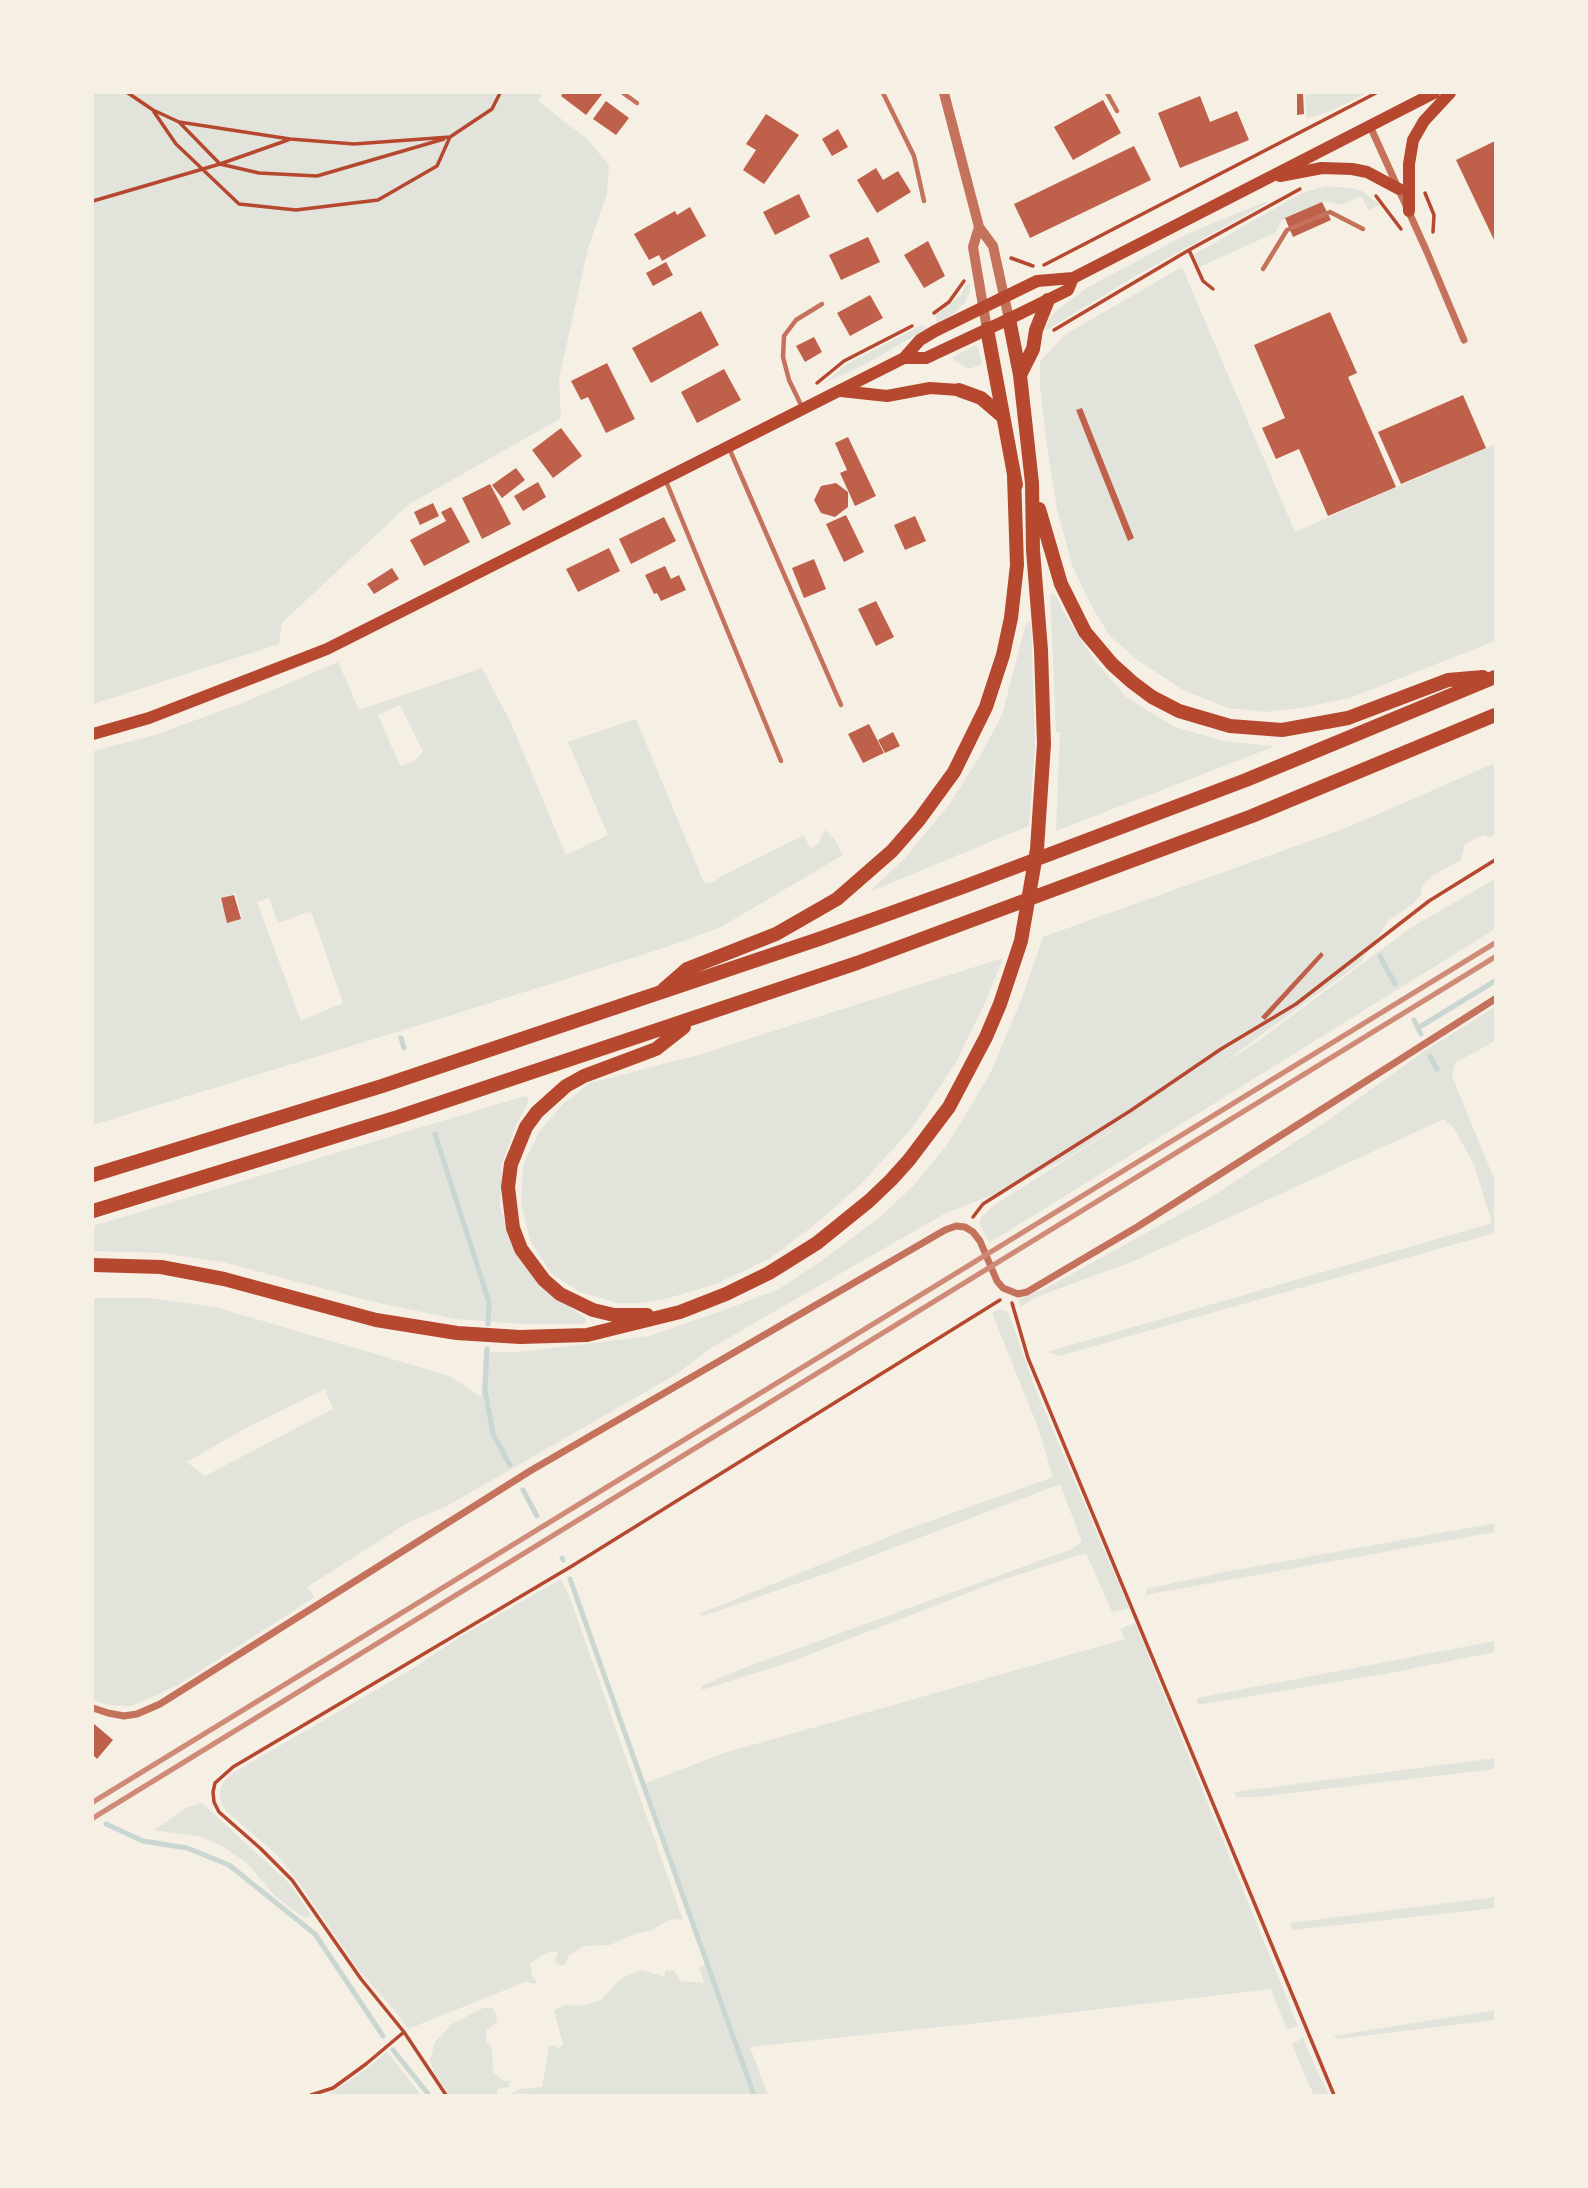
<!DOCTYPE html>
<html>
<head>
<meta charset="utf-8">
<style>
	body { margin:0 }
	#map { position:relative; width:1588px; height:2188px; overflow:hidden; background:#f6efe4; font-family:"PT Sans Narrow",sans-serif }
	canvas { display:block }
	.frame { position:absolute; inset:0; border:94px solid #f6efe4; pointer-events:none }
</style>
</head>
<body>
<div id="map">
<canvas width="1588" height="2188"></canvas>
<div class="frame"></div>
</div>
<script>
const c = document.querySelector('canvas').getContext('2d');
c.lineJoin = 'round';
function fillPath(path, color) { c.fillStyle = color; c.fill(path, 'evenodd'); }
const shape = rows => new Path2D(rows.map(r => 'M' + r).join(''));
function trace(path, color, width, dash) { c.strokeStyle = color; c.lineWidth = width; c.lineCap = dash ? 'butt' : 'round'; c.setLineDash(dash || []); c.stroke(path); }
const green = shape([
	[93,93,543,93,538,101,586,138,609,165,607,194,588,248,559,379,561,418,408,505,282,623,279,644,93,704],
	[1305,93,1368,93,1326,113,1307,118],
	[1325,186,1352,188,1362,191,1380,205,1368,211,1362,196,1341,205,1325,201,1282,220,1275,233,1199,267,1193,255,1300,194],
	[1267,201,1267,203,1134,277,1045,331,1049,319,1056,311,1085,289,1187,234],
	[1182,267,1295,532,1495,444,1495,641,1350,698,1300,708,1265,712,1228,708,1183,690,1136,659,1109,635,1091,605,1072,565,1057,509,1047,447,1040,386,1040,361,1066,334],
	[970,284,970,291,964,304,950,317,936,324,936,315,962,294,965,285],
	[922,325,928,328,864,365,824,383,847,364],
	[976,345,978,347,982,364,972,368,966,368,953,359,953,357],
	[1050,594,1055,594,1067,618,1093,658,1126,697,1175,727,1224,741,1272,746,1273,747,1056,831,1060,732,1056,732],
	[1031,622,1035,745,1029,826,869,892,904,859,948,806,980,756,1002,715,1026,623],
	[338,662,359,710,482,668,511,723,566,855,608,835,568,742,636,719,704,883,714,882,722,876,804,835,810,848,819,843,822,834,826,830,835,840,843,855,721,927,670,946,436,1020,93,1125,93,751,155,735,245,702],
	[400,705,423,752,413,762,400,766,378,715],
	[236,893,242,918,227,922,220,899],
	[269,898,278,923,311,911,343,1003,301,1021,257,902],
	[1495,763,1495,834,1490,837,1483,835,1465,844,1461,860,1432,876,1422,886,1421,895,1414,903,1389,920,1360,963,1224,1062,1251,1046,1412,927,1495,879,1495,929,1007,1232,989,1242,980,1225,980,1219,994,1205,1160,1101,1065,1159,1000,1192,944,1214,711,1348,677,1374,445,1507,409,1522,307,1587,315,1597,178,1685,132,1706,106,1705,93,1700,93,1298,149,1298,215,1307,450,1376,481,1397,484,1352,520,1352,649,1336,727,1309,779,1289,827,1257,881,1216,913,1186,947,1145,989,1076,1022,998,1043,937,1346,828],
	[325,1389,333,1409,205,1476,187,1462,246,1428],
	[1003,958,984,1005,955,1064,913,1127,860,1185,812,1227,769,1259,716,1284,669,1298,640,1303,617,1303,578,1291,551,1273,530,1240,521,1204,523,1165,539,1132,563,1104,590,1083,698,1055],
	[1495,1007,1495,1041,1455,1063,1452,1076,1495,1181,1495,1233,1059,1356,1047,1352,1492,1223,1474,1165,1454,1128,1444,1119,1134,1261,1036,1297,1021,1307,1018,1300,1048,1287,1213,1196,1327,1121,1423,1052],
	[525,1096,528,1098,528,1103,517,1123,502,1163,500,1206,513,1250,540,1286,584,1317,586,1320,584,1324,523,1324,456,1319,378,1303,222,1262,161,1253,93,1251,93,1226],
	[1000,1309,1008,1312,1035,1388,1129,1608,1112,1612,1086,1553,999,1581,787,1663,702,1690,701,1686,744,1668,1072,1549,1082,1542,1060,1484,825,1574,703,1616,699,1614,908,1529,1053,1477,1037,1425,992,1313],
	[1495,1523,1495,1532,1145,1595,1147,1589,1219,1573],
	[561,1579,570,1598,683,1920,671,1919,650,1931,635,1934,610,1945,584,1946,568,1956,566,1964,561,1966,555,1963,558,1952,548,1952,530,1963,532,1975,537,1984,525,1982,408,2029,394,2010,358,1969,295,1877,276,1854,225,1810,220,1798,220,1789,224,1781,233,1773,412,1669,460,1637],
	[1135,1623,1298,2026,1287,2030,1271,1989,1007,2020,750,2047,768,2095,509,2095,520,2089,542,2087,549,2047,554,2045,559,2049,563,2044,554,2010,565,2005,580,2006,600,2001,620,1979,642,1970,665,1977,665,1971,674,1970,680,1981,704,1983,699,1967,708,1964,643,1784,724,1753,1125,1639,1120,1629],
	[1495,1641,1495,1652,1385,1674,1198,1705,1197,1698],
	[1495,1758,1495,1769,1257,1797,1236,1797,1235,1792],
	[202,1803,290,1884,312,1916,304,1918,275,1896,248,1864,222,1846,202,1837,154,1830,186,1808],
	[1495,1897,1495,1908,1293,1930,1290,1923],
	[483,2008,493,2008,496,2014,497,2022,486,2031,486,2041,492,2048,493,2072,504,2081,510,2081,509,2087,497,2089,498,2095,450,2095,434,2073,430,2059,435,2042,452,2024],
	[1495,2010,1495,2020,1338,2039,1333,2036],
	[1303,2038,1317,2071,1329,2095,1314,2095,1308,2083,1292,2044],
	[387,2052,421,2095,327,2095,364,2071]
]);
const stream = shape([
	[1380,956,1395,984],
	[1414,1020,1421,1034],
	[1418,1028,1495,981],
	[401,1038,404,1048],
	[1430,1056,1437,1069],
	[435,1134,489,1302,488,1324],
	[487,1349,485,1390,493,1434,510,1465],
	[523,1490,537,1516],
	[562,1558,563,1560],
	[570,1579,754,2095],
	[106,1824,143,1841,187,1848,229,1865,315,1934,383,2036],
	[393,2050,429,2095]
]);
const building = shape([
	[563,93,603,93,586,115,561,96],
	[1297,93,1303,93,1304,114,1297,115],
	[1200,96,1210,122,1237,111,1249,140,1180,168,1158,113],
	[1103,100,1121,133,1073,160,1054,127],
	[606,101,629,118,616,135,593,119],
	[766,114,799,135,764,184,743,170,756,150,746,144],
	[838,129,848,147,832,156,822,139],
	[1495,141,1495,242,1456,160],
	[1134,146,1151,180,1030,238,1014,204],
	[876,168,883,180,898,171,911,192,877,213,857,180],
	[799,194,810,217,775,235,763,212],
	[1322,202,1331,220,1293,237,1285,218],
	[690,207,706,236,662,261,659,255,649,260,634,234,675,211,677,215],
	[868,237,880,262,841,280,829,255],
	[928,241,945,276,924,288,904,255],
	[666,262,673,275,653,286,646,273],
	[870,295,883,318,850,336,837,313],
	[701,311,719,345,651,383,632,348],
	[1330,312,1357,373,1348,377,1396,487,1328,516,1299,449,1276,459,1262,428,1285,418,1254,345],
	[814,337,822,352,805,362,796,346],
	[607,363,635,419,606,433,588,397,581,400,571,381],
	[724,369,741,400,697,423,681,392],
	[1463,395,1486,448,1401,484,1378,432],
	[1082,408,1134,538,1128,541,1076,410],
	[561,428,582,456,553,478,532,450],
	[848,437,876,496,855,506,840,473,847,470,835,443],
	[516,468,525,480,502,498,492,485],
	[538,482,546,497,523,511,514,496],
	[836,483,848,492,848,507,835,517,821,513,814,500,821,486],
	[490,484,511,524,482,539,462,498],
	[433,503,439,516,420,525,414,512],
	[451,507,470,542,424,566,410,540,446,521,441,512],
	[846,515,864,552,844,562,826,524],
	[915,516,926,541,905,550,894,525],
	[664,517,676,541,631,564,619,539],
	[609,548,620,571,578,592,566,569],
	[814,559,826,589,804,598,792,568],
	[665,566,671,579,679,575,686,590,661,601,657,593,654,594,645,575],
	[392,568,399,579,374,594,367,584],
	[876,601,894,637,876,646,858,609],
	[869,724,884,753,863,763,848,734],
	[893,732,900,746,885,753,878,740],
	[234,895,241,919,227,923,221,898],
	[1321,952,1324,955,1265,1020,1261,1017],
	[93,1723,113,1740,97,1759,93,1755]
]);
const path = shape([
	[128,93,153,110,179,122,290,139,354,144,450,137,492,109,500,93],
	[154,112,176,144,239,204,296,210,378,200,437,166,450,137],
	[179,122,220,164,259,173,317,176,444,139],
	[1425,193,1434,215,1433,232],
	[1376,196,1401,229],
	[93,201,220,164,288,140],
	[1189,250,1203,281,1213,289],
	[1011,258,1033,266],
	[1044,265,1376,93],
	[934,313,949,302,964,281],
	[1054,330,1189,250,1300,189],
	[817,383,844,361,912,326],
	[973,1217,983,1204,1130,1111,1221,1049,1296,1004,1429,901,1495,860],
	[1012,1303,1028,1358,1334,2095],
	[311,2095,333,2088,366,2064,404,2032],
	[446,2095,404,2032,361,1979,292,1880,260,1848,219,1812,214,1802,213,1792,215,1783,233,1767,572,1566,1000,1300]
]);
const service = shape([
	[623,93,637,103],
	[883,93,914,156,924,201],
	[1107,93,1117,111],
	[1263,269,1287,230,1330,212,1363,229],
	[803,409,789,380,783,357,784,336,796,320,822,304],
	[729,448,841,705],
	[666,481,781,761]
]);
const minor = shape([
	[1370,126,1427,252,1464,340],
	[93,1708,108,1713,124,1716,137,1714,160,1704,530,1471,945,1230,956,1226,965,1227,973,1232,980,1241,997,1281,1003,1288,1018,1294,1027,1292,1137,1227,1495,999]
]);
const tertiary = shape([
	[944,93,979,227,993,246,1009,319],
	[979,227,973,247,987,329]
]);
const secondary = shape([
	[1280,176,1322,168,1352,169,1367,172,1399,189],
	[1409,211,1409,164,1413,140,1424,121,1450,93],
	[904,358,926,358,1009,319,1068,290,1073,278],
	[841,391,887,396,930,388,959,390],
	[93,734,149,718,327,649,904,358,920,340,935,331,1037,281,1073,278,1434,93]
]);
const motorway = shape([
	[987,329,1016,485],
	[1020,375,1033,349,1036,330,1048,300],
	[959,390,981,398,1002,416],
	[1039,509,1061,584,1085,632,1112,664,1132,682,1152,697,1179,711,1230,726,1282,730,1348,718,1448,680,1483,677],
	[664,989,687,969,776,934,837,899,892,851,919,820,954,772,986,707,1003,655,1011,618,1017,565,1014,476],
	[93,1175,382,1086,819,939,963,887,1246,780,1495,677],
	[93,1211,398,1117,857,963,1252,816,1495,715],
	[93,1265,161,1267,224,1279,376,1320,457,1333,520,1337,587,1335,680,1312,726,1294,769,1273,817,1243,869,1201,891,1180,909,1160,949,1107,986,1037,1000,1004,1021,941,1037,849,1044,744,1041,650,1033,550,1032,483,1020,375,1009,319],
	[647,1315,614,1315,593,1310,560,1294,544,1280,521,1249,513,1228,508,1187,511,1164,526,1127,537,1112,566,1086,584,1076,656,1049,684,1027]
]);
const rail = shape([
	[93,1802,1495,943],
	[93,1818,1495,957]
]);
fillPath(green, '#e2e4dc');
trace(stream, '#c9d6d2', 5);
fillPath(building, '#bf614a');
trace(path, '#b5482f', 3.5);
trace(service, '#c5725c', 4.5);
trace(minor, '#c5725c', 7);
trace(tertiary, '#c5725c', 10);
trace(secondary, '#b5482f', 12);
trace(motorway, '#b5482f', 14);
trace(rail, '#cf8b77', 5);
</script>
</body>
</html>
